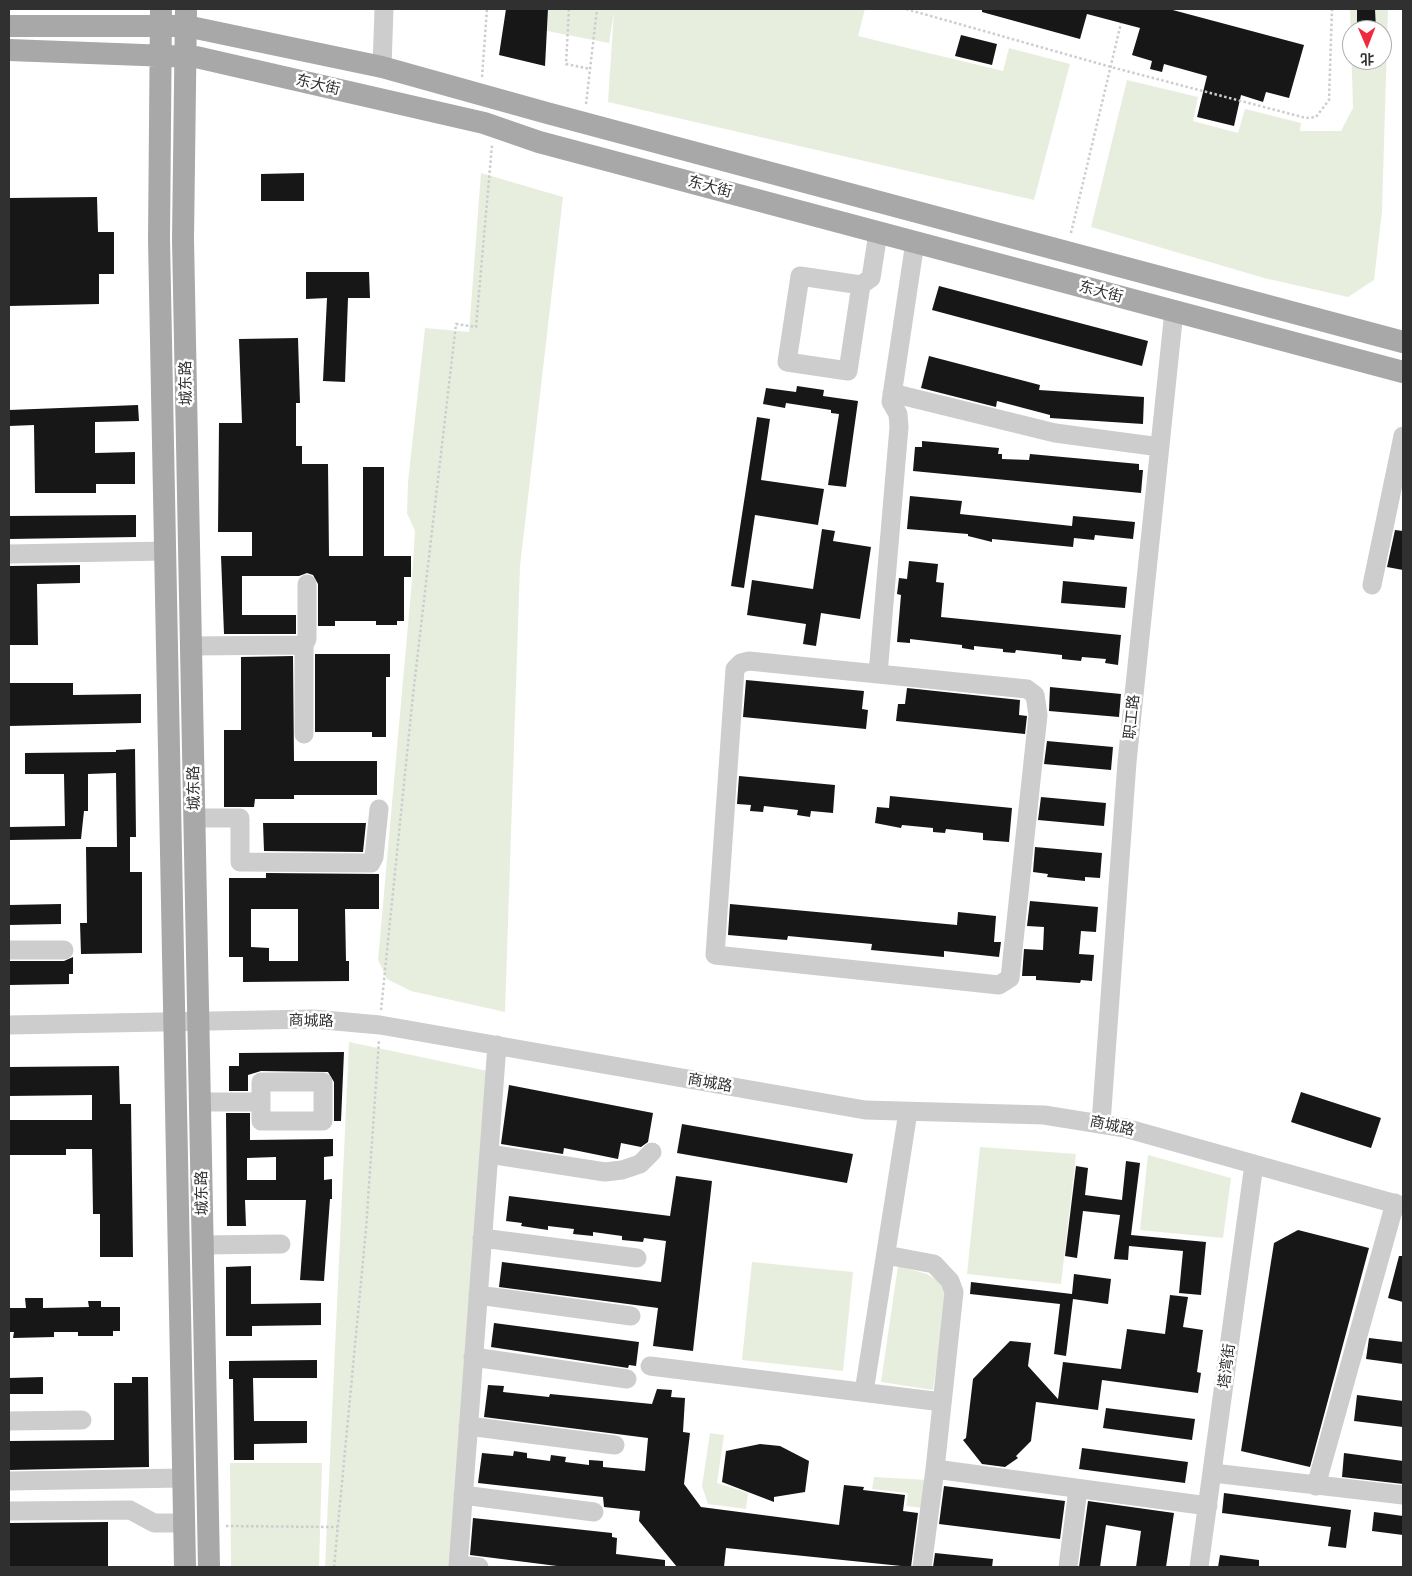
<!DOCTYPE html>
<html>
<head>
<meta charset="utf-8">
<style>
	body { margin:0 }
	#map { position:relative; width:1412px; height:1576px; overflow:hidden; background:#fff; font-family:Raleway,"Noto Sans SC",sans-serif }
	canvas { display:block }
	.frame { position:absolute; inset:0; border:10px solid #303030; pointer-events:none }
	.north { position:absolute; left:1342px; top:20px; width:50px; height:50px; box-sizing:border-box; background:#fff; border:1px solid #acacac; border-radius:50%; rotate:179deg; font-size:14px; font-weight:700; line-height:20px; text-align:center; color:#303030 }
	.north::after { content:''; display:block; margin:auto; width:18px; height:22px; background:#f02a3c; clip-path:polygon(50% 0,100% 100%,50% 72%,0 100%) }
</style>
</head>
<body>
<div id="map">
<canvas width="1412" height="1576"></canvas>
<div class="frame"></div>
<div class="north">北</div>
</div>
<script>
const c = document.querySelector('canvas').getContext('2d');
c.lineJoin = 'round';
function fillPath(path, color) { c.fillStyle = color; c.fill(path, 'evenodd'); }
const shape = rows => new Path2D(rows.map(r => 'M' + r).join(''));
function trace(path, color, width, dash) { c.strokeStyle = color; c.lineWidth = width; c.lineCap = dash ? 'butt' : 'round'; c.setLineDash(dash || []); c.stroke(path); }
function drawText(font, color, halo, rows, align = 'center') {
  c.font = font + ' Raleway,"Noto Sans SC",sans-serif'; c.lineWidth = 5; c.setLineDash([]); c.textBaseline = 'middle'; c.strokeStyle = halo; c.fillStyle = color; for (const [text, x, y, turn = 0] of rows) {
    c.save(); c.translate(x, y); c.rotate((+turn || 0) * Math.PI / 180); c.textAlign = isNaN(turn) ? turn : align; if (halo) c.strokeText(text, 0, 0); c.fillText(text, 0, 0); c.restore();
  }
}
const green = shape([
	[548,9,865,9,858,36,1003,71,1009,48,1070,64,1034,200,608,102,614,12,609,43,547,31],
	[1350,9,1388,9,1382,211,1374,280,1348,297,1264,278,1091,227,1127,80,1198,97,1193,121,1238,133,1245,109,1301,123,1300,131,1341,131,1353,108],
	[1352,30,1382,30,1382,60,1352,60],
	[481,173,563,197,520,566,505,1012,411,991,387,979,378,960,412,580,415,531,407,513,408,482,425,328,469,332],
	[349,1042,488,1071,449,1567,325,1567],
	[980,1147,1076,1154,1061,1284,967,1274],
	[1148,1155,1231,1178,1223,1238,1140,1230],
	[752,1262,853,1272,843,1371,742,1360],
	[898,1266,927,1274,938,1281,947,1294,933,1390,881,1382],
	[710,1433,724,1435,717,1483,748,1493,746,1509,708,1504,702,1486],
	[230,1463,322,1463,319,1567,231,1567],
	[874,1477,927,1480,924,1508,906,1506,908,1493,872,1489]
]);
const building = shape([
	[506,9,548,9,545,66,499,55],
	[982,9,1169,9,1304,45,1289,98,1266,92,1263,102,1241,95,1234,126,1197,117,1207,76,1164,64,1162,72,1150,69,1152,61,1132,55,1140,28,1087,14,1080,39,982,12],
	[1357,9,1375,9,1376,30,1357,30],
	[961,35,997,44,992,65,955,56],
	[304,173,304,201,261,201,261,174],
	[97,197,98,232,114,232,114,274,99,274,99,304,9,306,9,198],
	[306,272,369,272,370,298,348,298,345,382,323,381,327,298,306,299],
	[939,286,1148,341,1142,366,932,310],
	[298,338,300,403,296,403,296,446,302,446,302,464,328,464,329,556,363,556,363,467,384,467,384,556,411,556,411,577,404,577,404,621,397,621,397,625,376,625,376,621,335,621,335,626,318,626,318,584,313,575,307,573,299,576,242,576,242,615,296,615,296,634,224,634,221,556,252,556,252,532,218,532,219,423,242,423,239,339],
	[929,356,1040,385,1039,390,1144,397,1143,424,1050,418,1050,415,997,401,996,407,921,388],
	[797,386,824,390,823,396,858,401,846,487,828,485,839,414,831,413,831,410,786,403,785,408,763,404,766,388,796,392],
	[138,405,139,421,95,422,95,453,135,452,135,484,96,484,96,493,35,493,34,425,9,426,9,410],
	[757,417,770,419,761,480,824,489,818,525,755,515,744,588,731,586],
	[922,441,999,448,998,454,1002,454,1002,459,1029,460,1030,454,1139,464,1139,470,1143,470,1141,493,913,471,915,447,922,447],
	[910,496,962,501,960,514,1072,526,1073,516,1135,522,1133,539,1095,535,1094,540,1074,538,1073,547,992,539,992,542,968,536,968,534,907,529],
	[136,515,136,537,9,539,9,516],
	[822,529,835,531,833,541,871,547,860,619,821,613,816,646,803,644,806,624,747,615,752,580,813,589],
	[1395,530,1403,531,1403,570,1387,567],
	[909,561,938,564,936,582,944,583,941,617,1121,635,1118,665,1105,663,1106,659,1082,657,1081,661,1062,659,1062,655,1016,650,1015,653,1003,652,1003,649,974,646,974,650,962,648,962,645,910,639,910,643,897,642,901,595,897,594,899,578,907,579],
	[80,565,80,583,37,584,38,645,10,645,9,566],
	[1063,581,1127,587,1125,608,1061,603],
	[315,654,390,654,390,677,386,677,386,737,372,737,372,732,315,732],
	[293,656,294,761,377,761,377,795,294,795,294,799,255,799,254,807,224,807,224,730,241,730,241,657],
	[746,680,864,691,862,709,868,710,866,729,743,717],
	[9,683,73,683,73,695,141,694,141,723,9,726],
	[1050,687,1121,694,1119,717,1049,711],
	[907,688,1020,700,1019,715,1027,716,1025,734,896,721,898,704,905,704],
	[1047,741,1113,747,1111,770,1044,764],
	[135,749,136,837,130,837,130,872,142,872,142,953,81,954,80,923,87,923,86,847,117,847,116,773,88,774,88,811,84,811,81,839,9,840,9,827,65,826,64,774,25,774,25,753,116,752,116,750],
	[739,776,835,785,833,813,811,811,810,817,797,815,798,810,764,806,763,812,750,811,751,805,737,804],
	[890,796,1012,808,1009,842,983,840,983,833,946,829,945,833,933,832,933,828,902,825,901,828,875,823,877,807,889,808],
	[1041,797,1106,803,1104,826,1038,820],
	[263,823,366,823,363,852,264,851],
	[1035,847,1102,853,1100,878,1085,877,1085,881,1047,877,1048,874,1033,872],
	[266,873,379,874,379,909,345,909,346,961,349,961,349,981,243,982,243,957,229,957,229,878,266,878],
	[251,909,298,909,298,961,269,961,269,948,251,947],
	[1030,901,1098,907,1096,932,1081,931,1079,954,1094,955,1092,981,1081,980,1080,983,1036,980,1036,976,1022,976,1024,949,1043,950,1044,927,1027,926],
	[61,904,61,924,9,925,9,905],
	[730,904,957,925,958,912,996,916,994,942,1001,942,999,957,944,951,944,957,871,950,872,944,788,936,787,940,728,935],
	[73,957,73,974,69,974,69,984,9,985,9,961,64,961],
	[344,1052,341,1121,334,1121,334,1082,328,1072,261,1071,248,1075,248,1091,229,1091,229,1066,239,1066,239,1053],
	[119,1066,120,1104,131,1104,133,1257,100,1257,100,1214,93,1214,92,1149,66,1149,66,1155,9,1155,9,1120,92,1120,92,1095,9,1096,9,1067],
	[509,1085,653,1113,648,1142,641,1147,621,1143,618,1159,564,1148,563,1154,501,1144],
	[1301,1092,1381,1118,1371,1148,1291,1122],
	[226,1113,250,1113,250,1140,333,1139,333,1156,324,1157,324,1180,332,1179,332,1199,330,1199,324,1281,300,1280,306,1200,245,1200,246,1226,227,1226],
	[276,1157,276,1180,247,1180,247,1158],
	[682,1124,853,1154,847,1183,677,1153],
	[1126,1161,1140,1163,1131,1235,1206,1242,1201,1295,1179,1293,1183,1251,1129,1246,1128,1260,1114,1259,1120,1215,1083,1211,1077,1258,1065,1256,1076,1166,1088,1168,1085,1195,1122,1200],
	[676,1176,712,1181,693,1351,653,1346,658,1308,499,1287,502,1262,661,1282,666,1241,644,1238,643,1242,622,1240,622,1236,593,1232,593,1236,573,1234,574,1229,548,1226,548,1230,521,1226,522,1223,506,1221,509,1196,670,1216],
	[1298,1230,1369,1248,1310,1467,1241,1451,1274,1243],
	[1399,1256,1403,1256,1403,1302,1388,1298],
	[251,1266,251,1304,321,1303,321,1325,252,1326,252,1336,226,1336,226,1267],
	[1074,1274,1111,1279,1108,1304,1073,1299,1066,1356,1054,1354,1060,1304,970,1294,971,1282,1072,1294],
	[1170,1295,1188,1297,1183,1327,1203,1330,1197,1372,1201,1373,1198,1393,1102,1380,1098,1410,1036,1402,1031,1441,1016,1456,1018,1458,1005,1467,982,1464,963,1440,966,1438,973,1379,1010,1341,1031,1343,1028,1366,1058,1399,1063,1362,1121,1369,1127,1329,1165,1334],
	[25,1298,43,1298,43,1308,89,1307,88,1301,101,1301,101,1307,120,1307,120,1331,113,1331,113,1336,78,1336,78,1332,54,1332,54,1337,13,1338,14,1332,9,1332,9,1308,26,1308],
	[494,1323,639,1342,636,1366,629,1365,628,1368,491,1347],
	[1369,1338,1403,1342,1403,1364,1366,1359],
	[317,1360,317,1378,253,1378,254,1421,307,1421,307,1443,254,1444,254,1460,234,1460,233,1379,229,1379,229,1361],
	[43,1377,43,1394,9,1394,9,1378],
	[132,1377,148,1377,149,1467,9,1470,9,1441,114,1440,114,1383,132,1383],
	[488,1385,504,1386,503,1392,549,1397,550,1394,652,1404,657,1389,672,1390,671,1397,685,1398,683,1432,690,1433,684,1484,701,1507,839,1525,844,1485,864,1487,863,1490,905,1495,903,1511,918,1513,911,1567,726,1548,724,1567,677,1567,639,1521,640,1511,604,1507,603,1497,478,1483,482,1453,513,1456,514,1451,527,1453,527,1458,550,1461,551,1455,566,1457,565,1462,589,1465,589,1460,603,1461,603,1467,645,1471,648,1438,484,1417],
	[1357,1395,1403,1401,1403,1427,1354,1421],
	[1106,1408,1195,1419,1192,1440,1103,1428],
	[760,1444,780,1446,809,1461,805,1492,774,1497,774,1502,722,1482,726,1451],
	[1082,1448,1188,1462,1185,1483,1079,1469],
	[1344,1453,1403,1461,1403,1484,1342,1477],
	[944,1486,1065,1501,1060,1539,939,1524],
	[1224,1493,1351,1510,1346,1548,1328,1546,1331,1527,1222,1513],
	[1088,1501,1174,1513,1166,1567,1136,1567,1141,1531,1106,1525,1100,1567,1079,1567],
	[1374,1512,1403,1516,1403,1535,1372,1531],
	[473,1518,612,1533,612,1537,617,1538,616,1554,665,1560,665,1567,565,1567,470,1555],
	[108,1522,108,1567,9,1567,9,1523],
	[935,1553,993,1559,992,1567,933,1567],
	[1220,1555,1259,1560,1259,1567,1218,1567]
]);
const path = shape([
	[569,9,566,64,590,69],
	[906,9,1111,67,1306,118,1316,117,1329,100,1332,9],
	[482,77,487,9],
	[586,104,597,9],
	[1071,233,1121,23],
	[381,1010,413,695,456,324,476,327,492,145],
	[226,1526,337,1527],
	[334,1567,366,1229,379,1040]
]);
const minor = shape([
	[382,67,384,9],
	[800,276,861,285,848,371,787,362,800,276],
	[861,285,871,278,878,233],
	[892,393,1055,433,1160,447],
	[9,554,165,551],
	[1372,585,1403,436],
	[304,645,307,639,307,584],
	[191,646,304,645,304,734],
	[749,661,1027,689,1035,695,1038,715,1010,978,999,985,715,955,735,669,741,663,749,661],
	[878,674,899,427,898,414,891,402,915,242],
	[194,818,240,818,240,862,371,863,374,857,379,809],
	[9,950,64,950],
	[9,1025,313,1019,380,1025,865,1110,1044,1115,1125,1128,1403,1206],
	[261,1082,323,1082,323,1121,261,1121,261,1082],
	[200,1102,261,1102],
	[1101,1123,1127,762,1174,311],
	[489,1154,605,1172,622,1170,640,1164,652,1152],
	[482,1238,637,1258],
	[203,1245,281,1244],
	[886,1255,934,1264,950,1281,954,1292,935,1469,922,1567],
	[478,1295,631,1316],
	[473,1357,627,1379],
	[650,1366,942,1402],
	[864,1392,908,1112],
	[9,1421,82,1420],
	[468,1426,615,1445],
	[935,1469,1208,1506],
	[1213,1473,1403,1495],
	[9,1481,183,1478],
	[1316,1486,1395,1203],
	[463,1495,594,1512],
	[9,1511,130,1510,154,1523,184,1523],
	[458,1565,479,1567],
	[458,1567,497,1045],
	[1068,1567,1078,1489],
	[1199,1567,1254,1164]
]);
const major = shape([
	[161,9,159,239,185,1567],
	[186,9,183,239,209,1567],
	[9,26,186,26,382,67,547,113,1403,342],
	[9,50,196,57,484,123,539,142,1403,372]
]);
const streetNames = [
	["东大街",318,85,13],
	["东大街",710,187,15],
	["东大街",1101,292,15],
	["城东路",186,383,-91],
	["职工路",1132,717,-84],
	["城东路",194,788,-91],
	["商城路",311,1021,1],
	["商城路",710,1083,10],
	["商城路",1112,1126,12],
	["城东路",202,1193,-91],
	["塔湾街",1227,1366,-83]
];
fillPath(green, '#e7eede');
fillPath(building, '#171717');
trace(path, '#cdcdcd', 2.5, [2.5, 2.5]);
trace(minor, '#cdcdcd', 19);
trace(major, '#a8a8a8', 22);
drawText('15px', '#303030', '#fff', streetNames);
</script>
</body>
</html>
